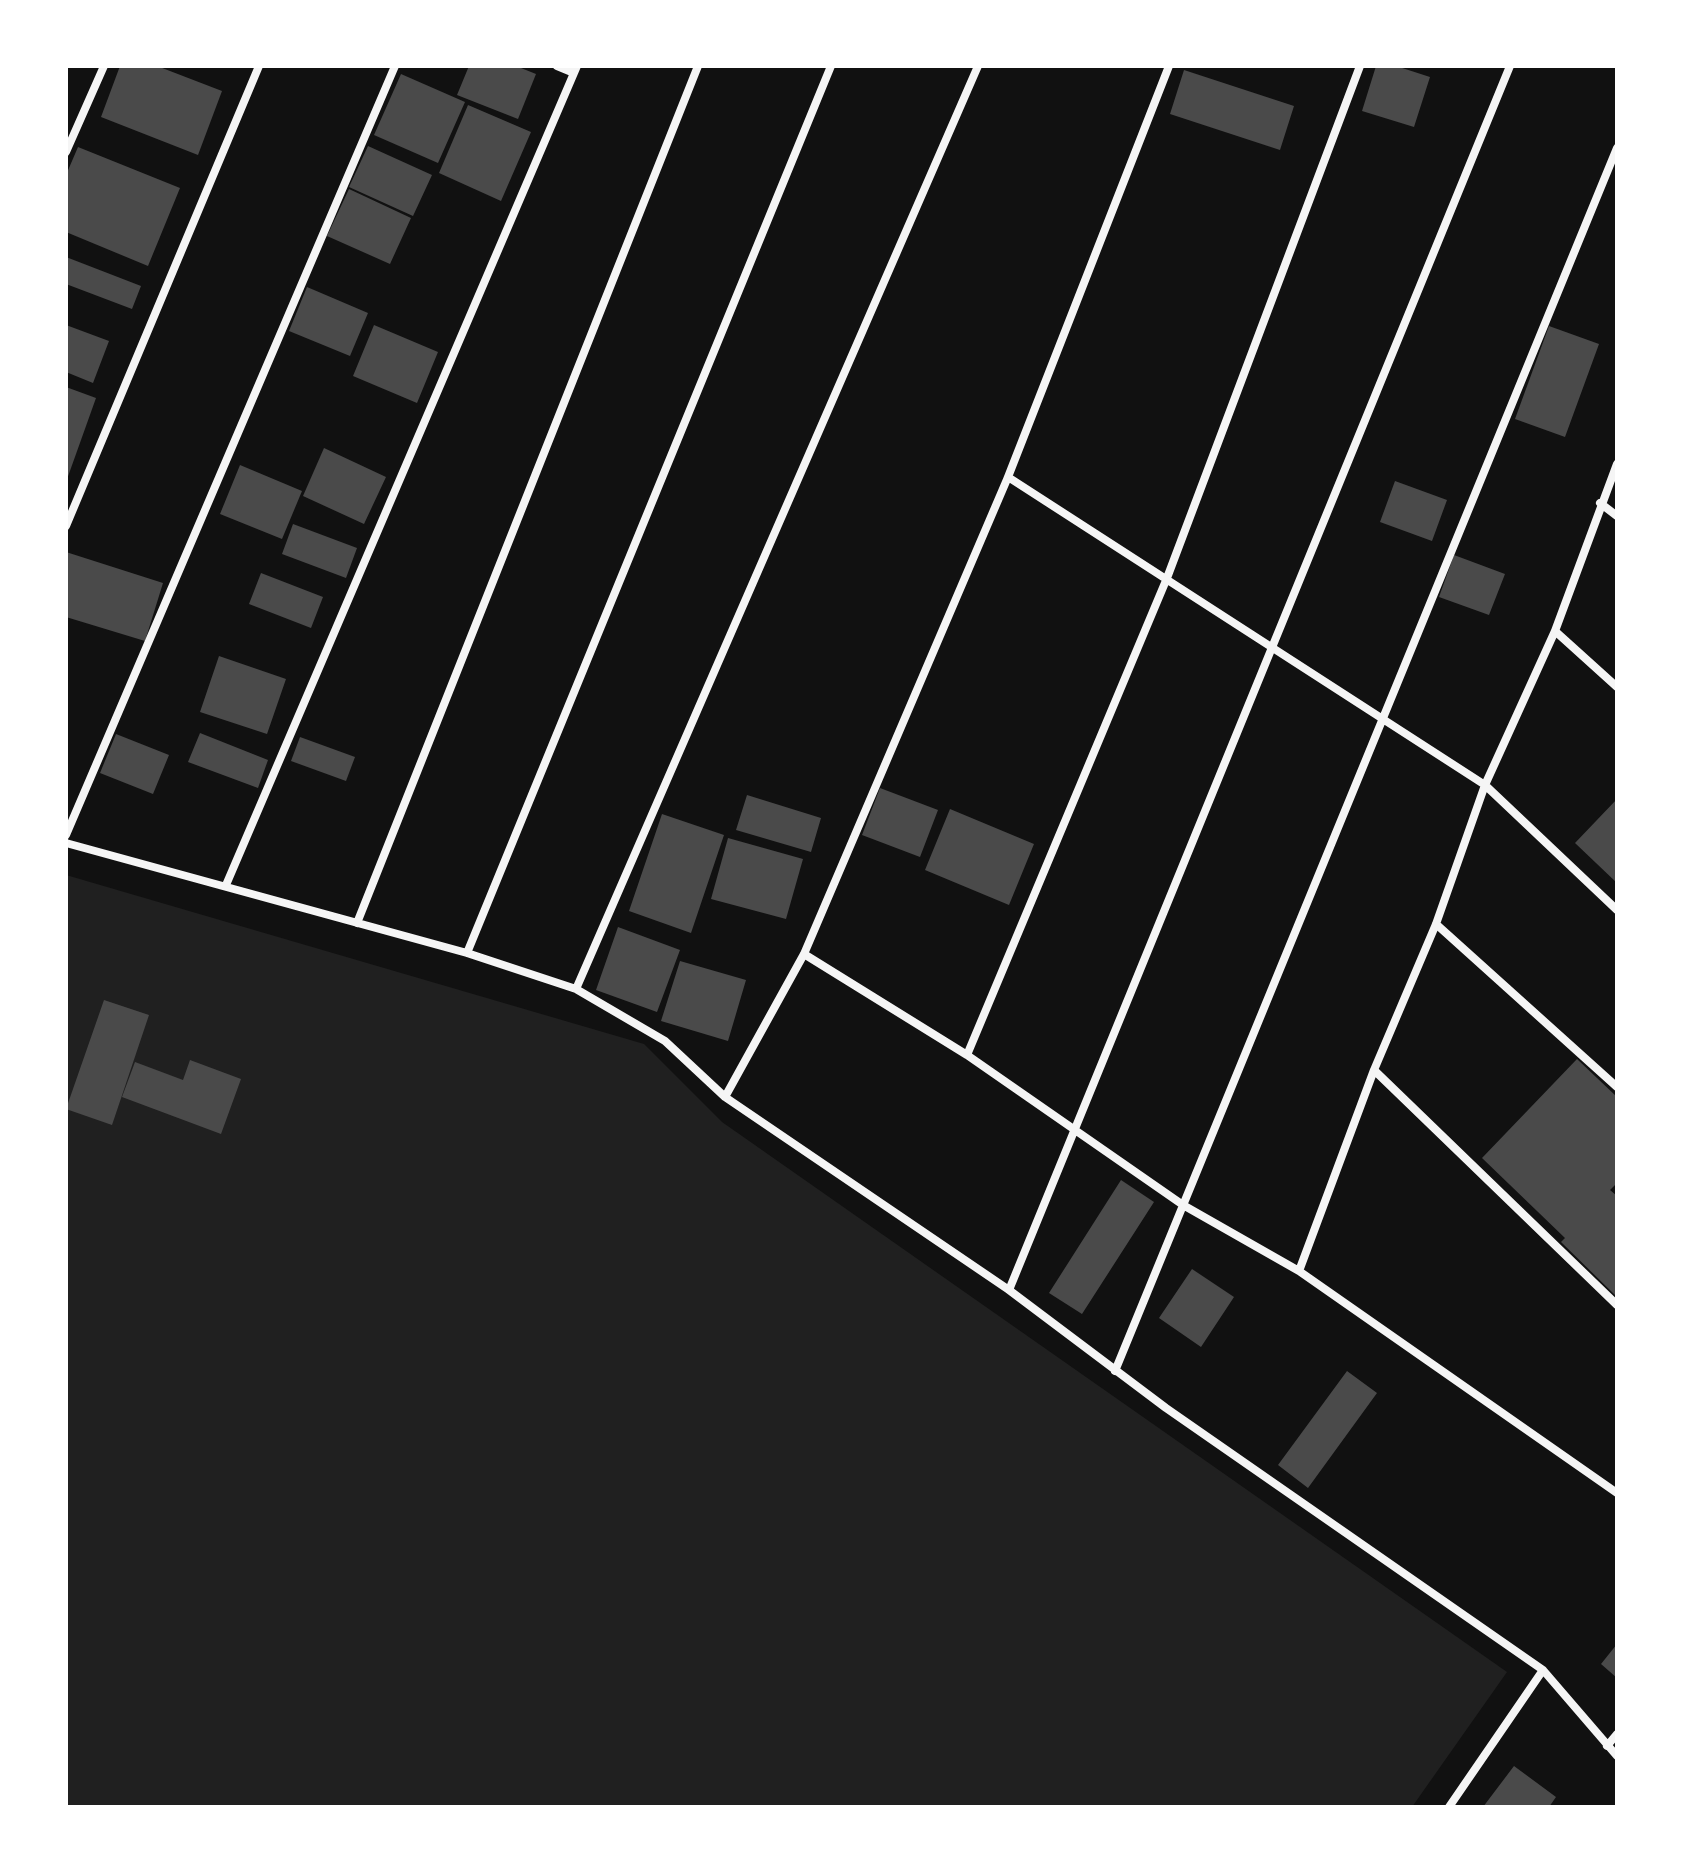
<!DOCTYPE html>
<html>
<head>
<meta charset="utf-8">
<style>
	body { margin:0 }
	#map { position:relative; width:1683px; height:1873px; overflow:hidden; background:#111; font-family:"Open Sans",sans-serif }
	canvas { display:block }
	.frame { position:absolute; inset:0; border:68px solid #fff; pointer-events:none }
</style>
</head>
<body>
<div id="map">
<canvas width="1683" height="1873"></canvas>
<div class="frame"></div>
</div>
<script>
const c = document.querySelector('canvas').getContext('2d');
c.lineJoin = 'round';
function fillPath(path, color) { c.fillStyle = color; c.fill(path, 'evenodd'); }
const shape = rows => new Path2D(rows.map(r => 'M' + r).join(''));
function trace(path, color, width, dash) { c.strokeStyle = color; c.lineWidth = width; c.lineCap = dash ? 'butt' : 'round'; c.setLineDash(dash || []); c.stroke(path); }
const green = shape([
	[66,875,644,1044,722,1122,1507,1672,1412,1807,66,1807]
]);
const building = shape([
	[120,66,157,66,222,91,198,155,101,117],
	[469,66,516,66,536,74,518,119,457,95],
	[1376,66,1396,66,1430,77,1414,127,1362,111],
	[1184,70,1294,106,1280,150,1170,114],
	[401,74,465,102,438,163,374,135],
	[468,105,531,132,501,201,439,173],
	[368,146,432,175,413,216,349,187],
	[78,147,180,188,148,266,66,232,66,175],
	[349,189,411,218,390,264,327,236],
	[66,257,141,286,132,309,66,284],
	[307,287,368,313,350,356,289,331],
	[66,325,109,341,93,383,66,372],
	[374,325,438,352,417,403,353,376],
	[1549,326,1599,344,1565,437,1515,419],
	[66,387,96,398,66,482],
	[324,448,386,477,364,524,303,496],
	[240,465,302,491,282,539,220,514],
	[1395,481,1447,500,1432,541,1380,522],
	[293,524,357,548,346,578,282,554],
	[66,552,163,583,145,641,66,617],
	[1454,555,1505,574,1489,615,1439,597],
	[261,573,323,597,311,628,249,604],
	[219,656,286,679,267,734,200,712],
	[200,733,268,760,258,788,188,762],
	[116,734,169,755,153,794,100,773],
	[300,737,355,757,346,781,291,761],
	[880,788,938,810,920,857,862,835],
	[747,795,821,818,811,852,736,830],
	[1617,799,1617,883,1575,843],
	[950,809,1034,844,1009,905,925,870],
	[662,814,724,835,691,933,629,911],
	[728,838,803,859,786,919,711,899],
	[618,927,680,950,657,1012,596,990],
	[680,961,746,980,728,1041,661,1021],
	[104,1000,149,1015,112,1125,66,1109],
	[1577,1059,1617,1097,1617,1183,1610,1190,1617,1196,1617,1297,1561,1242,1565,1238,1482,1158],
	[190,1060,241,1079,221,1134,122,1097,135,1062,183,1080],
	[1121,1180,1154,1202,1082,1314,1049,1293],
	[1192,1269,1234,1297,1201,1347,1159,1318],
	[1347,1371,1377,1393,1308,1488,1278,1465],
	[1617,1644,1617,1678,1601,1664],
	[1514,1766,1556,1797,1549,1807,1483,1807]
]);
const minor = shape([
	[557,66,574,73],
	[66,152,104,66],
	[1008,477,1485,785,1617,910],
	[1600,503,1617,516],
	[66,526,259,66],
	[1555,631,1617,687],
	[66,835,395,66],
	[66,843,467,953,576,989,665,1041,725,1097,1009,1290,1166,1408,1543,1670,1617,1756],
	[226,885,577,66],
	[357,923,698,66],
	[1436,924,1617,1087],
	[467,953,831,66],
	[804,954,967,1055,1183,1205,1299,1271,1617,1493],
	[576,989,978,66],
	[967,1055,1167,578,1360,66],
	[1374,1070,1617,1305],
	[725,1097,804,954,1008,477,1169,66],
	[1299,1271,1374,1070,1436,924,1485,785,1555,631,1617,464],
	[1009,1290,1510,66],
	[1115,1371,1617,148],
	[1607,1746,1617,1734],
	[1449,1807,1543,1670]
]);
fillPath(green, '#202020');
fillPath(building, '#4a4a4a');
trace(minor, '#f5f5f5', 8);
</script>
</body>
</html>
